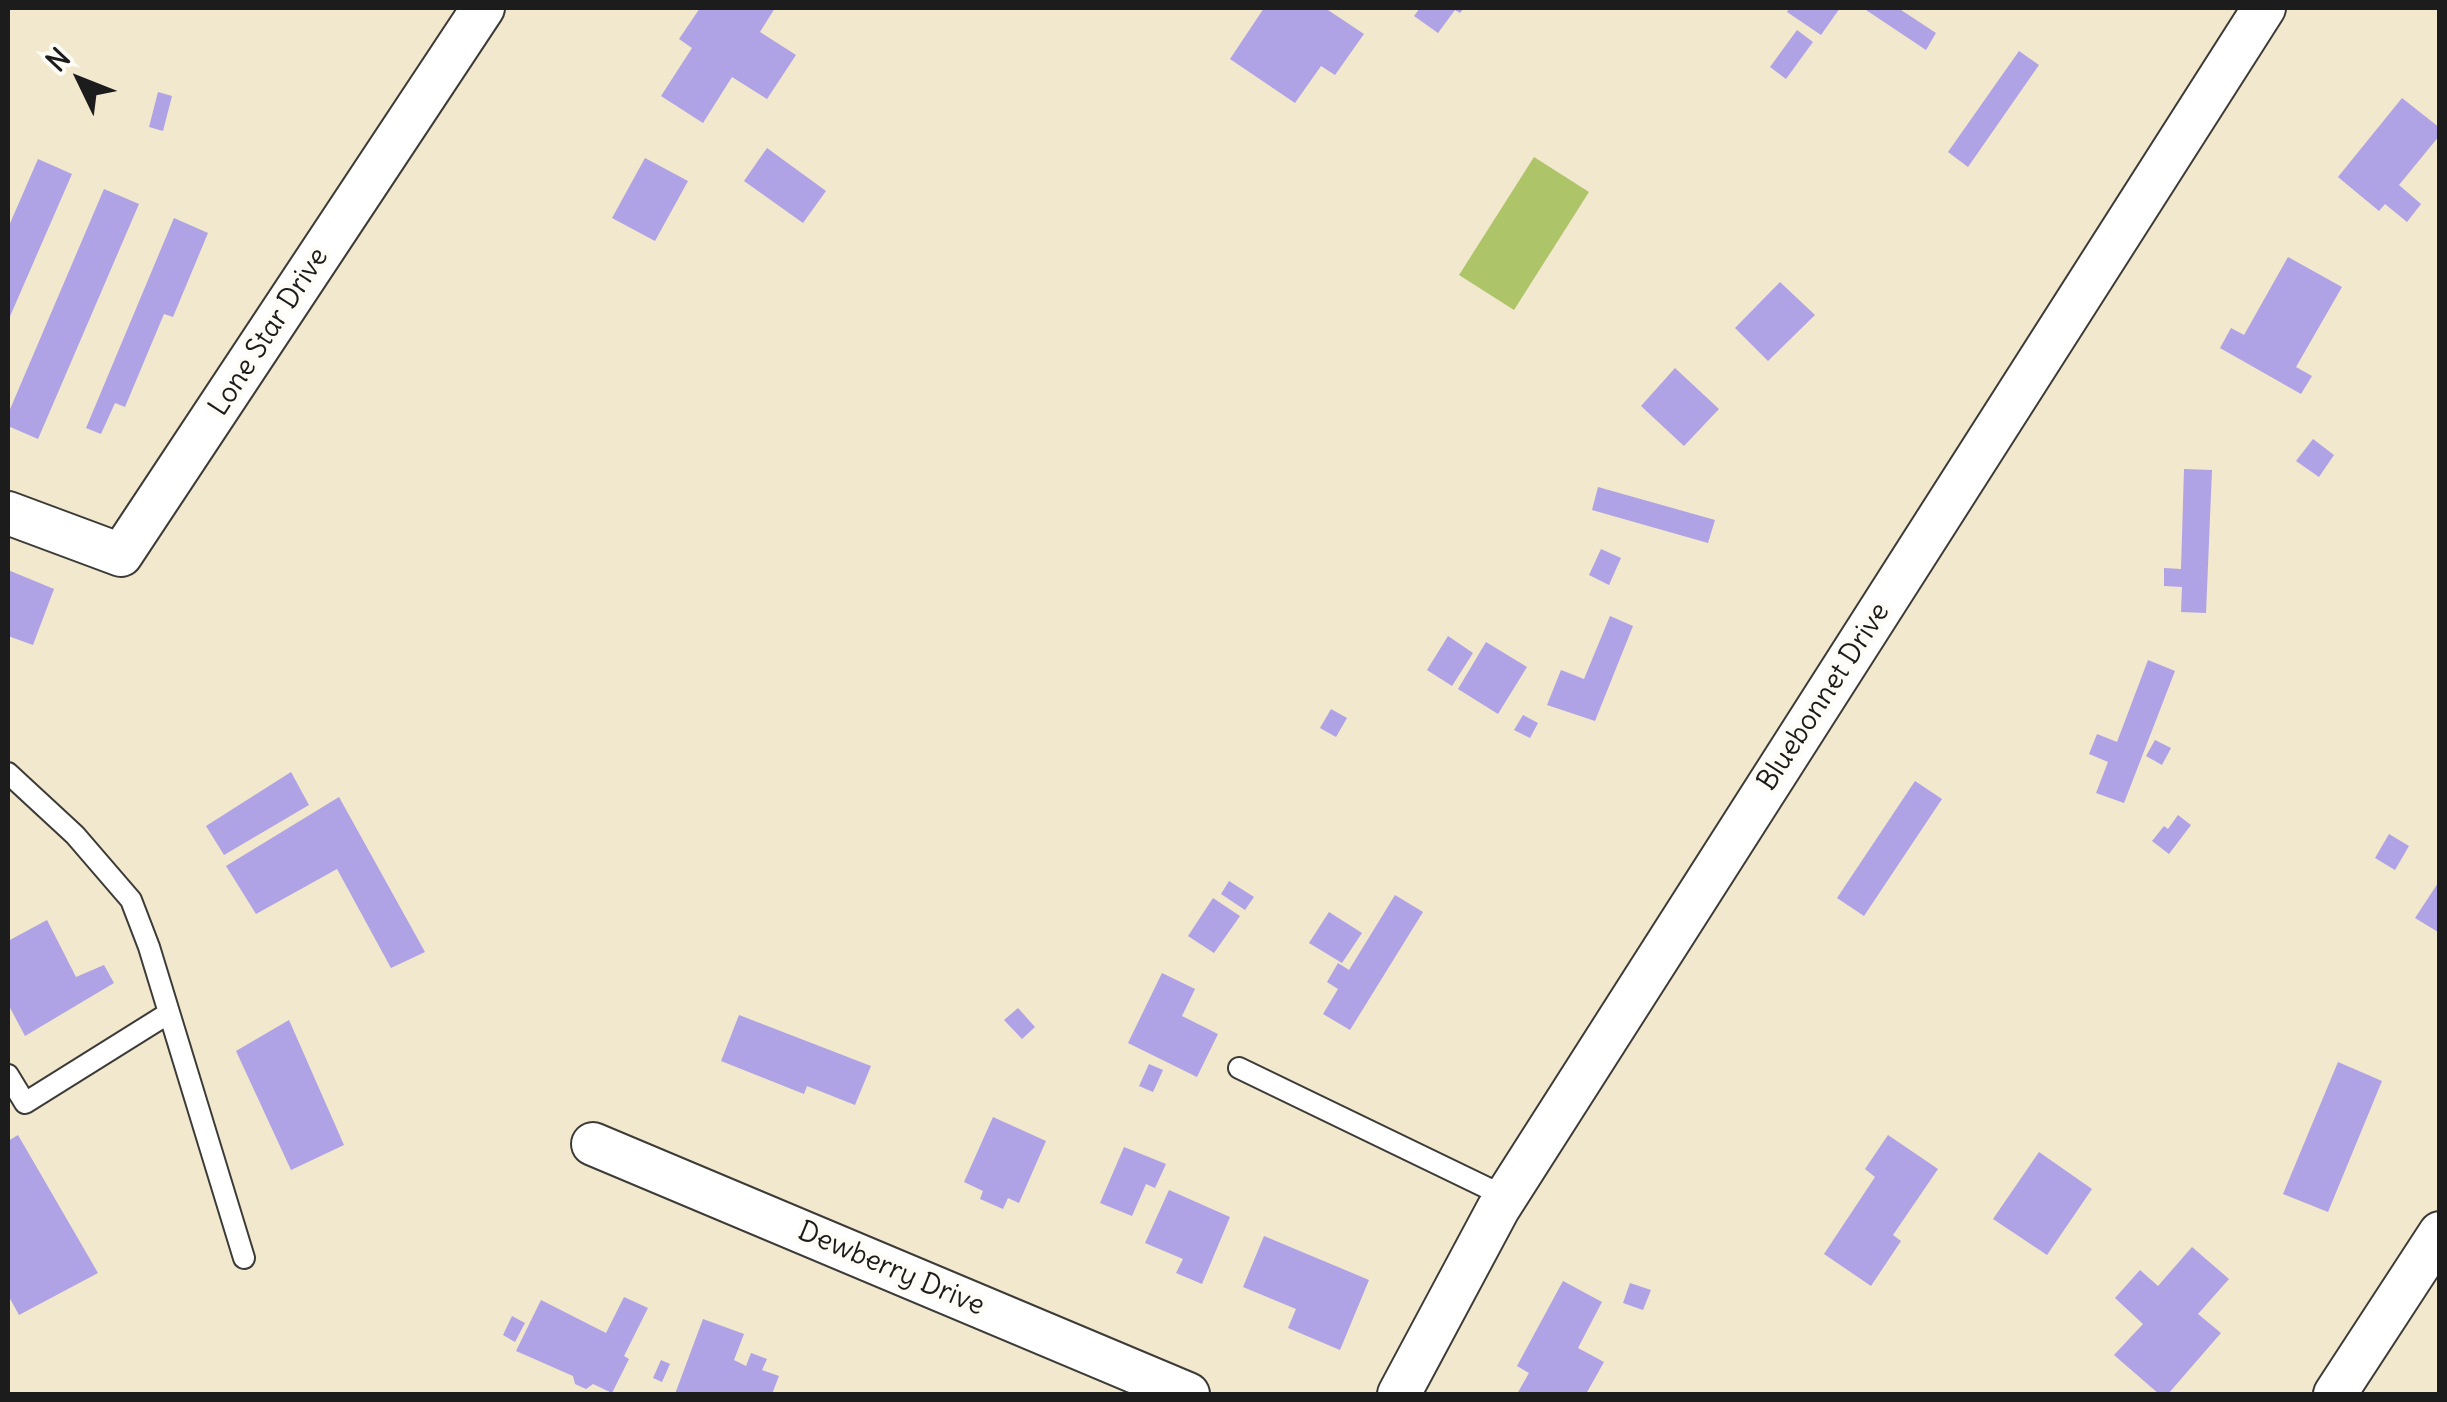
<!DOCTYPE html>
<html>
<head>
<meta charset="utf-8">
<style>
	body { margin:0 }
	#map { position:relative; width:2447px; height:1402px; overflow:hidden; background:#f1e8ce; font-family:Delius,sans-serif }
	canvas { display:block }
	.frame { position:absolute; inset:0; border:10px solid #1c1c1c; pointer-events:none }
	.north { position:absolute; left:30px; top:30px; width:100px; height:100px; -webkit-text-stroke:8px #fdfcf7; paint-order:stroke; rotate:313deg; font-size:28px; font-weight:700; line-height:40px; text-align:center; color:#1c1c1c }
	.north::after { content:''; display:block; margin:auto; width:35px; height:45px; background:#1c1c1c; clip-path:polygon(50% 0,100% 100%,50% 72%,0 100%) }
</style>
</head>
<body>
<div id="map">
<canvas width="2447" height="1402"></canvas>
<div class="frame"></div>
<div class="north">N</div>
</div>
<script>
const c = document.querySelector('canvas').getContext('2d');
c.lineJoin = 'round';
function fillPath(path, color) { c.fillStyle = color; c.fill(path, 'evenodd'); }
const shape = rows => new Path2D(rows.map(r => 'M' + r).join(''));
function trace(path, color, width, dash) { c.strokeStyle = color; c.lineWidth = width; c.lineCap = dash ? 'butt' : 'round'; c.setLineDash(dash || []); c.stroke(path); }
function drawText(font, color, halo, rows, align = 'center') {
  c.font = font + ' Delius,sans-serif'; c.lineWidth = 9; c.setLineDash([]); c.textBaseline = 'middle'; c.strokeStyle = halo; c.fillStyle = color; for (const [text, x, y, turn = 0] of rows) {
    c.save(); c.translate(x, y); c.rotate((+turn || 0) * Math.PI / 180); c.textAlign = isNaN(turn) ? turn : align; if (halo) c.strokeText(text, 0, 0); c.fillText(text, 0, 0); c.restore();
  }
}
const green = shape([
	[1534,157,1589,192,1514,310,1459,275]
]);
const building = shape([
	[700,8,775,8,760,32,796,55,767,99,732,77,703,123,661,96,692,48,679,39],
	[1264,8,1325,8,1364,34,1335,75,1321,66,1295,103,1230,59],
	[1420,8,1464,8,1460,13,1455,10,1438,33,1414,16],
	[1790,8,1840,8,1821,35,1787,12],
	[1863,8,1898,8,1936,33,1926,50],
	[1797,30,1813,42,1786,79,1770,67],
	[2019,51,2039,65,1968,167,1948,152],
	[158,92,172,96,163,131,149,127],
	[2402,98,2440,128,2440,135,2399,185,2421,204,2407,222,2385,204,2379,211,2338,177],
	[767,148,826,191,803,223,744,181],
	[645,158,688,181,655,241,612,218],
	[38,159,72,174,8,321,8,228],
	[104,189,139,204,38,439,8,426,8,414],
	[174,218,208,233,173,317,164,314,125,407,115,403,101,434,86,428],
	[2288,257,2342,287,2296,367,2312,376,2301,394,2220,348,2231,328,2244,335],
	[1780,282,1815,315,1768,361,1735,328],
	[1675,368,1719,409,1684,446,1641,406],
	[2313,439,2334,455,2319,477,2296,461],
	[2184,469,2212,470,2206,613,2181,612,2182,587,2164,586,2164,568,2181,569],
	[1598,487,1715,520,1708,543,1592,510],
	[1601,549,1621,558,1609,585,1589,575],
	[8,570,54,589,33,645,8,636],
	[1610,616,1633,626,1595,721,1547,705,1561,670,1584,679],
	[1448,636,1473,653,1452,686,1427,670],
	[1486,642,1527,667,1498,714,1458,689],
	[2148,660,2175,671,2124,803,2096,793,2108,762,2089,754,2097,734,2117,742],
	[1331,709,1347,718,1336,737,1320,728],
	[1523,715,1538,723,1530,738,1514,730],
	[2155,740,2171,748,2162,765,2146,756],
	[291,772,309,805,224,855,206,826],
	[1915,781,1942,799,1864,916,1837,898],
	[339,797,425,952,391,968,337,869,256,914,226,866],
	[2178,815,2191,825,2169,854,2152,841,2164,826,2168,829],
	[2389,834,2409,846,2395,870,2375,858],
	[2440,880,2440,929,2438,932,2415,918],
	[1229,881,1254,897,1245,910,1221,894],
	[1395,895,1423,912,1350,1030,1323,1014,1338,989,1327,982,1338,963,1349,970],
	[1213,898,1240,916,1214,953,1188,936],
	[1329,912,1362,933,1342,963,1309,943],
	[47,920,76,977,104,965,114,983,25,1036,8,1004,8,941],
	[1162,973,1195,989,1182,1016,1218,1034,1197,1077,1128,1043],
	[1018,1008,1035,1027,1022,1039,1004,1020],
	[739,1015,871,1066,855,1105,807,1086,804,1094,721,1061],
	[289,1020,344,1145,291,1170,236,1051],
	[2338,1062,2382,1081,2328,1212,2283,1194],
	[1149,1064,1163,1070,1153,1092,1139,1086],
	[993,1117,1046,1141,1019,1203,1008,1198,1003,1209,980,1199,983,1191,964,1182],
	[18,1135,98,1273,19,1315,8,1295,8,1141],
	[1888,1135,1938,1169,1893,1235,1901,1241,1871,1286,1824,1254,1875,1177,1865,1169],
	[1124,1147,1166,1164,1155,1188,1146,1184,1132,1216,1100,1203],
	[2039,1152,2092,1189,2047,1255,1993,1219],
	[1169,1190,1230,1217,1202,1284,1176,1273,1183,1259,1145,1243],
	[1264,1236,1369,1280,1340,1350,1288,1328,1296,1309,1243,1287],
	[2192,1247,2229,1279,2198,1314,2221,1333,2168,1394,2159,1394,2114,1355,2143,1324,2115,1298,2140,1270,2158,1286],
	[1563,1281,1602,1302,1578,1348,1604,1362,1586,1394,1517,1394,1529,1373,1517,1366],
	[1630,1283,1651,1290,1643,1310,1623,1303],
	[624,1297,648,1308,624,1356,629,1359,612,1393,593,1384,586,1389,575,1384,573,1376,516,1351,541,1300,606,1333],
	[512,1316,525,1323,515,1342,503,1335],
	[703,1319,744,1334,734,1360,746,1366,751,1353,767,1359,762,1370,779,1376,772,1394,675,1394],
	[661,1360,670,1364,662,1382,653,1378]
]);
const lane = shape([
	[8,773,75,835,131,900,149,947,244,1258],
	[1239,1068,1506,1197],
	[8,1075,25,1103,169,1013]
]);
const street = shape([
	[8,513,121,555,483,8],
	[593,1144,1188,1394],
	[1399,1394,1498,1209,2264,8],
	[2335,1394,2440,1233]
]);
const streetNames = [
	["Lone Star Drive",269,332,-57],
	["Bluebonnet Drive",1824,697,-57],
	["Dewberry Drive",891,1269,23]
];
fillPath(green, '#aec469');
fillPath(building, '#afa2e5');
trace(lane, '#3c3b37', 24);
trace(street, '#3c3b37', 46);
trace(lane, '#fff', 20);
trace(street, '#fff', 42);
drawText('28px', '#1c1c1c', '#fdfcf7', streetNames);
</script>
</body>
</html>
